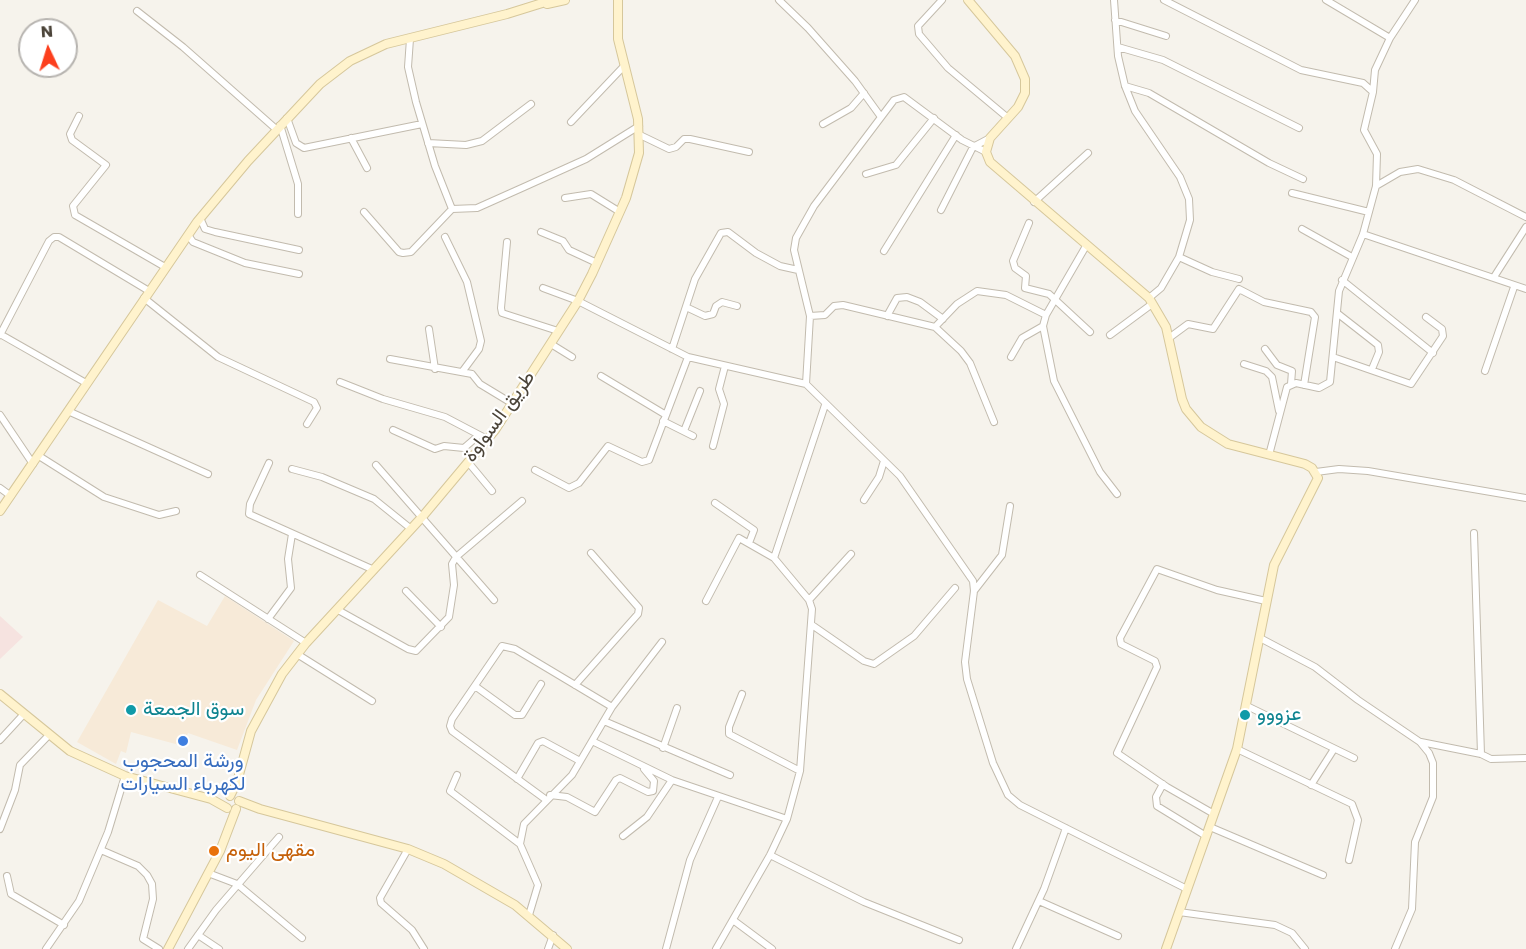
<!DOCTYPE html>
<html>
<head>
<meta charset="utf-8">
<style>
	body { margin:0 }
	#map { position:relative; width:1526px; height:949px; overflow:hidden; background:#f6f3ec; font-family:Poppins,sans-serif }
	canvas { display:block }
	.north { position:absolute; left:18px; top:18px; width:60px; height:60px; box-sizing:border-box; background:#fff; border:2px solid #b7b4b0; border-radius:50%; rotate:356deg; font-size:16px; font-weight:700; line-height:24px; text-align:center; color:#4b4439 }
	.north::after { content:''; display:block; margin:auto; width:21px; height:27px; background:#fc3f1d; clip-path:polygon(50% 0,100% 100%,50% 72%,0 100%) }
</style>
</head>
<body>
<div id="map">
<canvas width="1526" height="949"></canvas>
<div class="north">N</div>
</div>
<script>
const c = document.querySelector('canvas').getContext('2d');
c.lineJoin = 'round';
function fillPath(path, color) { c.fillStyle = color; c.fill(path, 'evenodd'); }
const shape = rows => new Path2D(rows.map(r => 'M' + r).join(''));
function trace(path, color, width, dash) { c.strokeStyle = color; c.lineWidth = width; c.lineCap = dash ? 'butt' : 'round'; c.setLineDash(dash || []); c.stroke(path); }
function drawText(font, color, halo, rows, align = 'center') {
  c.font = font + ' Poppins,Vazirmatn,sans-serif'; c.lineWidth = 4.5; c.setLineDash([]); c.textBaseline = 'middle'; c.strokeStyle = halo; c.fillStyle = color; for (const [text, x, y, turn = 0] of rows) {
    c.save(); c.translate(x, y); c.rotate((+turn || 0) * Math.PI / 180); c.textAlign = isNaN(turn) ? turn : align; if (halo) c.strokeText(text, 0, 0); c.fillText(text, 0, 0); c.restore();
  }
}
const commercial = shape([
	[225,596,294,641,256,700,237,750,188,733,183,746,131,732,126,753,121,751,116,764,77,742,158,600,207,626]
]);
const medical = shape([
	[0,616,23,637,0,659]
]);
const street = shape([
	[779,0,808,28,855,81,881,117],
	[942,0,918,26,919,34,948,68,1008,118],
	[1114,0,1118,56,1125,86,1135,111,1180,177,1189,199,1190,220,1179,257,1161,288,1149,298],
	[1164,0,1301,70,1363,83,1373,92,1364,130,1377,154,1376,186,1363,234,1339,291,1330,382,1319,388,1296,383,1287,387,1269,455],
	[1326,0,1390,38],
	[137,11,183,47,276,129],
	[1115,20,1166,36],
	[410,39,408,67,416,102,435,166,452,209],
	[1118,47,1163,60,1299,128],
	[1125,86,1149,93,1269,163,1303,179],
	[1373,92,1375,70,1390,38,1415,0],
	[79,116,70,134,72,140,106,165,73,206,75,215,165,267],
	[287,118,296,143,304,148,422,124],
	[571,122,625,65],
	[823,124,851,108,864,93],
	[280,125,298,184,298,214],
	[640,135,669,149,676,147,684,139,690,139,749,152],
	[351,138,367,168],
	[428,143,466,145,482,141,531,104],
	[866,174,896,165,934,118],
	[1376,186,1400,172,1418,169,1454,180,1526,217],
	[1292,193,1369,212],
	[565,198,591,194,620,212],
	[1034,202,1088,153],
	[452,209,477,208,524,187,586,159,639,126],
	[941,210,973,147,990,138],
	[364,212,399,252,403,253,411,252,452,209],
	[200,218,205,229,215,232,299,250],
	[1029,223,1013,261,1015,268,1026,276,1025,288,1049,294,1090,332],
	[1302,229,1352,257],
	[541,232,563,241,569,250,597,263],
	[1363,234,1526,289],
	[188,235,193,242,245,263,299,274],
	[445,237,467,282,481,341,479,349,462,372],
	[507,242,501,308,502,313,558,331],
	[1086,246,1046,315,1043,326,1054,381,1100,472,1117,494],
	[884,251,956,135],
	[1179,257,1212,272,1239,279],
	[1494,277,1526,227],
	[1342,280,1433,353],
	[543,288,578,301,688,357,806,384,900,476,973,581,974,591,965,662,967,679,993,763,1008,795,1020,805,1187,889],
	[144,298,218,357,314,402,317,408,307,424],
	[686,307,705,316,713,314,716,306,722,302,737,306],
	[1337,313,1378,345,1379,352,1372,369],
	[810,316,825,315,834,306,843,305,935,327,961,351,970,363,994,422],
	[887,316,897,298,907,297,920,302,943,319],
	[935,327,957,304,977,291,1006,295,1046,315],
	[429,329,435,369],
	[0,334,86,383],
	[0,335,49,241,54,237,59,237,149,291],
	[1110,335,1152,304],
	[1169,338,1188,324,1213,329,1239,289,1264,302,1311,312,1315,317,1304,385],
	[551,344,572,357],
	[672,349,695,279,721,233,728,232,756,253,780,266,798,270],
	[1265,349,1277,365,1292,371,1291,384],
	[1011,357,1022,338,1043,326],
	[1333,357,1411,384,1443,336,1442,329,1426,317],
	[390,359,472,374,480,384,513,404],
	[1244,364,1266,371,1272,377,1279,411],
	[1485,371,1514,287],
	[601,376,666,415],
	[340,382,383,399,445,417,487,439],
	[806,384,810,316,794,250,796,238,814,206,894,100,904,97,962,140,986,152],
	[68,411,208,474],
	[0,415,33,464],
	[663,421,693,436],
	[393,430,435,449,444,446,464,448,479,435],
	[684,431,700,391],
	[713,446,724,404,719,389,725,366],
	[39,456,104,497,159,515,176,511],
	[468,462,492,491],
	[269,463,250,504,249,514,374,570],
	[376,465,494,600],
	[292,469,322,477,374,499,410,528],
	[535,470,569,488,579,483,608,446,642,462,649,460,688,357],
	[1316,472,1339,469,1368,471,1526,498],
	[0,488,11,496],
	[864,500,879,477,884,461],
	[715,503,754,530,749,543],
	[1474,533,1481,754],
	[200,575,306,643],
	[406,591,441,627],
	[974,591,1002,555,1010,506],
	[809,600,851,554],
	[706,601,739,538,774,558],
	[338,610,408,649,416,651,449,617,454,585,452,564,456,557,522,501],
	[268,619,291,588,288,559,292,534],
	[812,625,864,661,874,664,914,636,955,588],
	[1260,638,1315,667,1358,700,1420,742,1429,753,1433,763,1433,797,1415,842,1412,909,1395,949],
	[297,654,372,701],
	[575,685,638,614,639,608,591,553],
	[475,686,515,715,522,715,541,684],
	[742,694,729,727,729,734,800,771],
	[1247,706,1354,758],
	[604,721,730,775],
	[0,740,23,715],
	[592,741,612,707,662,642],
	[1421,742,1481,754,1491,759,1526,758],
	[663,748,677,708],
	[1237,749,1352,804,1358,820,1349,860],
	[457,775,450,791,520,844],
	[517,779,538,743,543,741,580,761],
	[1163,784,1156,797,1157,806,1206,836],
	[1311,785,1334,749],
	[550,795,567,797,595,812,616,780,620,778,648,792,653,791,654,781,644,769],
	[545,799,452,731,450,726,452,719,502,646,515,649,612,707],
	[1214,814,1167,787,1117,753,1157,667,1155,661,1121,644,1120,638,1157,569,1217,590,1266,601],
	[1210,827,1323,875],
	[0,829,15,790,20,765,49,735],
	[623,836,647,817,672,780],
	[408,849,380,898,381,903,412,930,424,949],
	[101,850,138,866,147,875,152,884,153,899,143,939,159,949],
	[770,855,864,902,959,940],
	[208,873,237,884,302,938],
	[7,876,11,894,64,925],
	[1039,901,1118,936],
	[1179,912,1275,925,1292,933,1305,949],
	[529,915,538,885,520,844,524,824,572,775,592,741,672,780,787,819],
	[733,920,772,949],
	[198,935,219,949],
	[46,949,79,901,108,832,125,776],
	[188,949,216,910,279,837],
	[548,949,553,935],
	[666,949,690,860,718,797],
	[716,949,770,855,787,819,800,771,812,609,809,600,774,558,825,405],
	[1016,949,1044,889,1066,828]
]);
const secondary = shape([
	[968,0,1015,56,1025,79,1025,93,1018,107,990,138,986,152,990,162,1149,298,1166,327,1182,399,1186,409,1201,427,1228,444,1305,464,1312,468,1318,478,1274,565,1237,749,1166,949],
	[547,4,565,0],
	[0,511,197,222,248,161,320,84,350,61,386,44,507,14,552,0],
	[0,694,70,751,125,776,211,799,227,808],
	[230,796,237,782,251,731,282,674,306,643,423,516,495,430,578,301,592,274,626,198,639,153,638,119,618,39,618,0],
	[239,801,260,809,408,849,444,864,515,905,567,949],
	[168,949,220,851,236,809]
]);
const markers = [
	[131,710,6,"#0f9aa8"],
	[1245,715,6,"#0f9aa8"],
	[183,741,6,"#3f7fe0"],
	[214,851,6,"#e8710a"]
];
const streetNames = [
	["طريق السواوة",500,417,-54]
];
const cultureNames = [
	["سوق الجمعة",143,710],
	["عزووو",1257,715]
];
const shopNames = [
	["ورشة المحجوب",183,762],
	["لكهرباء السيارات",183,785]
];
const foodNames = [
	["مقهى اليوم",226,851]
];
fillPath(commercial, '#f7ead8');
fillPath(medical, '#f6e3e0');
trace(street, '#c2bbae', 8);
trace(secondary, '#d6c79b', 10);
trace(street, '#fff', 6);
trace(secondary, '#fff3cd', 8);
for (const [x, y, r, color] of markers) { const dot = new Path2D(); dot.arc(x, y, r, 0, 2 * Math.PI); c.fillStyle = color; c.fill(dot); trace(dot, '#fff', 2); }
drawText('20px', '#4b4439', '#fff', streetNames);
drawText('20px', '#0d838f', '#fff', cultureNames, 'left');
drawText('20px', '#366cbe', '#fff', shopNames);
drawText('20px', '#c56008', '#fff', foodNames, 'left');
</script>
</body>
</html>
